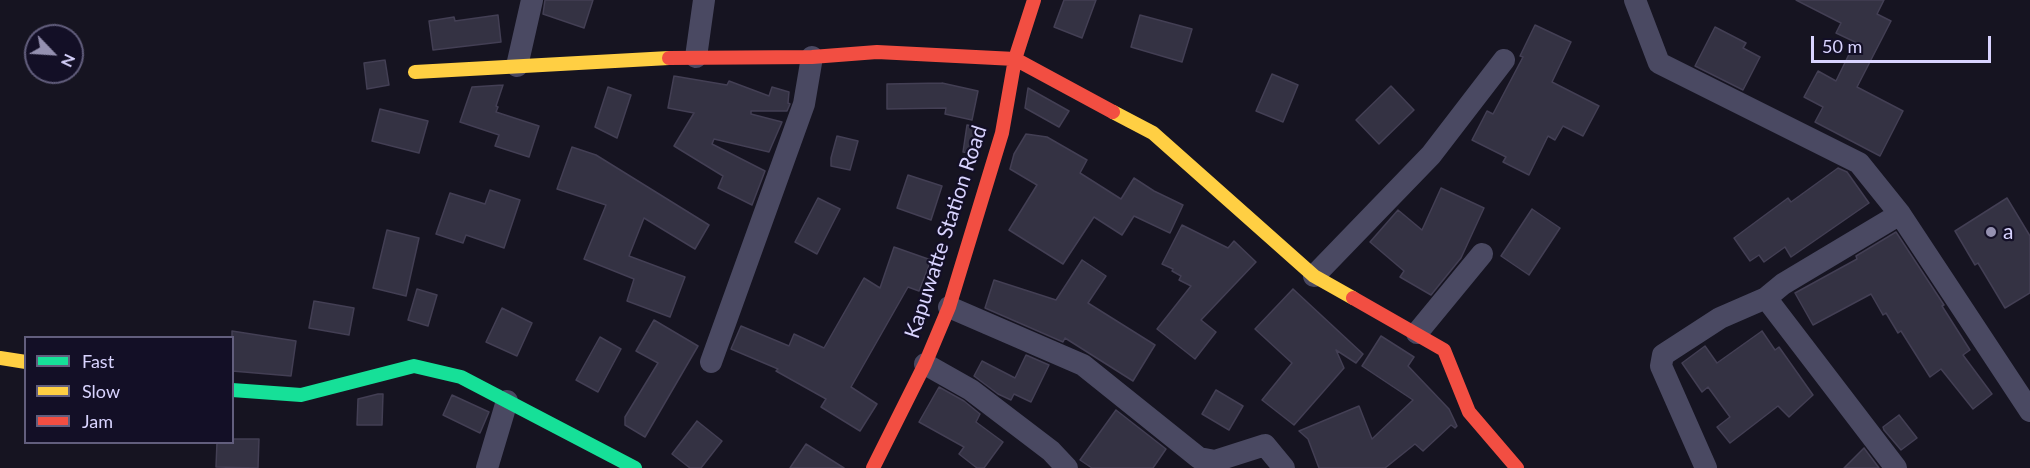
<!DOCTYPE html>
<html>
<head>
<meta charset="utf-8">
<style>
	body { margin:0 }
	#map { position:relative; width:2030px; height:468px; overflow:hidden; background:#161421; font-family:Lato,sans-serif }
	canvas { display:block }
	.legend { position:absolute; left:24px; top:336px; width:210px; height:108px; box-sizing:border-box; background:#130f26; border:2px solid #625e7d; margin:0; padding:8px 10px; list-style:none; font-size:18px; color:#d9d4ff }
	.legend li { display:flex; align-items:center; gap:12px; height:30px }
	.legend b { width:30px; border:2px solid #625e7d }
	.north { position:absolute; left:24px; top:24px; width:60px; height:60px; box-sizing:border-box; background:#130f26; border:2px solid #625e7d; border-radius:50%; rotate:115deg; font-size:16px; font-weight:700; line-height:24px; text-align:center; color:#d9d4ff }
	.north::after { content:''; display:block; margin:auto; width:21px; height:27px; background:#9591b1; clip-path:polygon(50% 0,100% 100%,50% 72%,0 100%) }
	.scale { position:absolute; left:1811px; top:36px; width:180px; height:27px; box-sizing:border-box; border:3px solid #d9d4ff; border-top:0; padding-left:8px; font-size:18px; line-height:21px; white-space:nowrap; color:#d9d4ff; -webkit-text-stroke:4px #130f26; paint-order:stroke }
</style>
</head>
<body>
<div id="map">
<canvas width="2030" height="468"></canvas>
<ul class="legend">
<li><b style="height:8px;background:#16e098"></b>Fast</li>
<li><b style="height:8px;background:#ffcf43"></b>Slow</li>
<li><b style="height:8px;background:#f24e42"></b>Jam</li>
</ul>
<div class="north">N</div>
<div class="scale">50 m</div>
</div>
<script>
const c = document.querySelector('canvas').getContext('2d');
c.lineJoin = 'round';
function fillPath(path, color) { c.fillStyle = color; c.fill(path, 'evenodd'); }
const shape = rows => new Path2D(rows.map(r => 'M' + r).join(''));
function trace(path, color, width, dash) { c.strokeStyle = color; c.lineWidth = width; c.lineCap = dash ? 'butt' : 'round'; c.setLineDash(dash || []); c.stroke(path); }
function drawText(font, color, halo, rows, align = 'center') {
  c.font = font + ' Lato,sans-serif'; c.lineWidth = 4.5; c.setLineDash([]); c.textBaseline = 'middle'; c.strokeStyle = halo; c.fillStyle = color; for (const [text, x, y, turn = 0] of rows) {
    c.save(); c.translate(x, y); c.rotate((+turn || 0) * Math.PI / 180); c.textAlign = isNaN(turn) ? turn : align; if (halo) c.strokeText(text, 0, 0); c.fillText(text, 0, 0); c.restore();
  }
}
const building = shape([
	[545,0,593,0,584,28,543,14,545,0],
	[1064,0,1096,0,1082,38,1054,27,1064,0],
	[1796,0,1884,0,1877,14,1891,21,1857,87,1903,111,1880,156,1815,122,1823,107,1804,97,1818,71,1836,81,1855,42,1836,33,1841,23,1796,0],
	[498,15,501,42,433,50,429,21,454,17,455,21,498,15],
	[1140,15,1192,29,1182,62,1131,47,1140,15],
	[1535,25,1571,42,1552,82,1599,106,1583,136,1563,126,1555,140,1548,136,1529,175,1503,162,1506,157,1472,140,1487,111,1493,114,1523,57,1520,56,1535,25],
	[1715,27,1746,43,1743,48,1760,57,1743,90,1695,66,1715,27],
	[385,60,389,85,367,89,364,63,385,60],
	[1272,74,1298,85,1283,122,1256,111,1272,74],
	[674,76,727,85,729,81,769,96,772,87,789,92,788,103,790,104,787,111,751,111,751,114,782,122,769,152,714,139,712,144,765,171,752,205,718,188,723,176,674,146,694,113,668,108,674,76],
	[942,83,978,91,972,120,945,114,946,108,887,109,887,84,942,83],
	[503,85,496,106,498,107,496,112,539,126,529,157,495,146,499,135,460,122,472,87,503,85],
	[1391,86,1414,110,1379,144,1356,120,1391,86],
	[608,87,631,95,617,138,595,127,608,87],
	[1028,88,1069,111,1059,127,1025,108,1028,88],
	[380,109,428,121,419,153,372,141,380,109],
	[967,125,985,128,977,154,963,152,967,125],
	[1026,134,1047,137,1087,160,1080,173,1121,199,1134,178,1154,191,1183,205,1170,233,1134,216,1122,235,1094,217,1063,264,1009,230,1037,185,1010,169,1014,154,1026,134],
	[837,136,858,141,850,170,831,166,831,158,837,136],
	[572,147,596,155,709,225,695,249,644,218,629,256,685,277,670,317,627,301,634,279,584,259,606,205,557,189,572,147],
	[1838,168,1847,172,1869,203,1791,257,1785,247,1764,262,1759,255,1750,261,1734,238,1788,198,1791,202,1838,168],
	[908,175,942,186,931,220,897,208,908,175],
	[1441,188,1484,208,1461,258,1431,295,1400,277,1404,271,1370,242,1398,210,1422,230,1441,188],
	[490,190,520,200,504,248,466,235,463,243,436,234,450,193,485,204,490,190],
	[818,198,840,209,817,254,795,242,818,198],
	[2007,198,2030,236,2030,293,2005,308,1978,263,1975,265,1955,231,2007,198],
	[1532,209,1560,228,1529,275,1501,256,1532,209],
	[1182,225,1228,248,1234,241,1256,262,1201,320,1216,332,1195,359,1157,329,1191,286,1179,280,1181,276,1172,271,1173,269,1162,264,1182,225],
	[387,230,419,238,406,296,373,288,387,230],
	[1896,232,1944,305,1942,306,1970,350,1963,355,1992,394,1973,409,1941,369,1930,377,1901,331,1898,333,1886,313,1883,315,1871,294,1813,325,1795,293,1857,259,1856,256,1896,232],
	[894,247,931,260,919,291,908,287,851,387,877,404,860,431,821,407,826,399,776,371,778,369,731,349,741,326,789,346,794,334,824,348,864,278,880,288,894,247],
	[1082,260,1106,276,1088,303,1155,345,1133,381,1065,338,1063,342,985,308,994,280,1056,300,1082,260],
	[417,289,437,295,428,326,408,320,417,289],
	[1293,289,1363,354,1356,363,1336,350,1344,368,1294,425,1262,400,1292,363,1255,329,1293,289],
	[314,301,354,308,349,335,309,328,314,301],
	[502,308,532,323,517,356,486,342,502,308],
	[654,320,698,346,645,437,625,425,625,417,658,363,636,351,654,320],
	[232,331,296,341,291,376,232,371,232,331],
	[1762,331,1775,350,1779,347,1813,395,1789,417,1778,406,1730,443,1717,427,1730,417,1708,387,1702,392,1682,363,1705,346,1717,363,1762,331],
	[1381,336,1414,357,1408,366,1449,409,1457,426,1455,428,1451,425,1423,451,1415,444,1385,468,1319,468,1308,439,1299,431,1359,406,1372,439,1413,400,1362,366,1381,336],
	[600,337,621,349,598,392,576,380,600,337],
	[1026,355,1049,365,1031,402,1014,394,1011,400,998,394,974,376,982,361,1015,378,1026,355],
	[939,387,964,401,980,414,976,422,1003,442,984,468,977,468,959,454,964,447,919,422,939,387],
	[1216,390,1243,406,1229,430,1202,414,1216,390],
	[378,394,383,394,382,425,357,425,358,399,378,394],
	[452,395,489,412,480,433,443,415,452,395],
	[1116,410,1166,449,1153,468,1092,468,1080,460,1116,410],
	[1899,415,1917,438,1901,450,1884,430,1883,427,1899,415],
	[697,421,722,441,701,468,690,468,672,454,697,421],
	[232,439,259,439,258,468,216,467,217,442,232,442,232,439],
	[806,444,844,468,790,468,806,444],
	[1864,448,1879,468,1844,468,1864,448]
]);
const street = shape([
	[1635,0,1659,63,1859,163,1900,214,2030,411],
	[696,57,704,0],
	[517,66,532,0],
	[1314,276,1431,155,1504,60],
	[949,307,1083,365,1199,458,1215,461,1265,445,1284,468],
	[1417,333,1482,254],
	[711,362,804,104,812,57],
	[925,364,971,390,1051,451,1067,468],
	[487,468,507,401],
	[1706,468,1661,366,1663,355,1720,318,1766,298],
	[1896,468,1766,298,1783,284,1900,214]
]);
const fast = shape([
	[232,390,301,395,414,366,461,377,635,468]
]);
const slow = shape([
	[415,72,669,58],
	[1113,112,1153,133,1314,276,1353,298],
	[0,358,26,362]
]);
const jam = shape([
	[669,58,812,57,877,52,1015,59,1113,112],
	[1353,298,1444,350,1469,412,1517,468],
	[873,468,925,364,949,307,1002,133,1015,59,1034,0]
]);
const markers = [
	[1991,232,6,"#9591b1"]
];
const streetNames = [
	["Kapuwatte Station Road",946,232,-72]
];
const poiNames = [
	["a",2003,232]
];
fillPath(building, '#343243');
trace(building, '#433f54', 1.5);
trace(street, '#4a4962', 22);
trace(fast, '#16e098', 14);
trace(slow, '#ffcf43', 14);
trace(jam, '#f24e42', 14);
for (const [x, y, r, color] of markers) { const dot = new Path2D(); dot.arc(x, y, r, 0, 2 * Math.PI); c.fillStyle = color; c.fill(dot); trace(dot, '#130f26', 2); }
drawText('21px', '#d9d4ff', '#130f26', streetNames);
drawText('21px', '#d9d4ff', '#130f26', poiNames, 'left');
</script>
</body>
</html>
